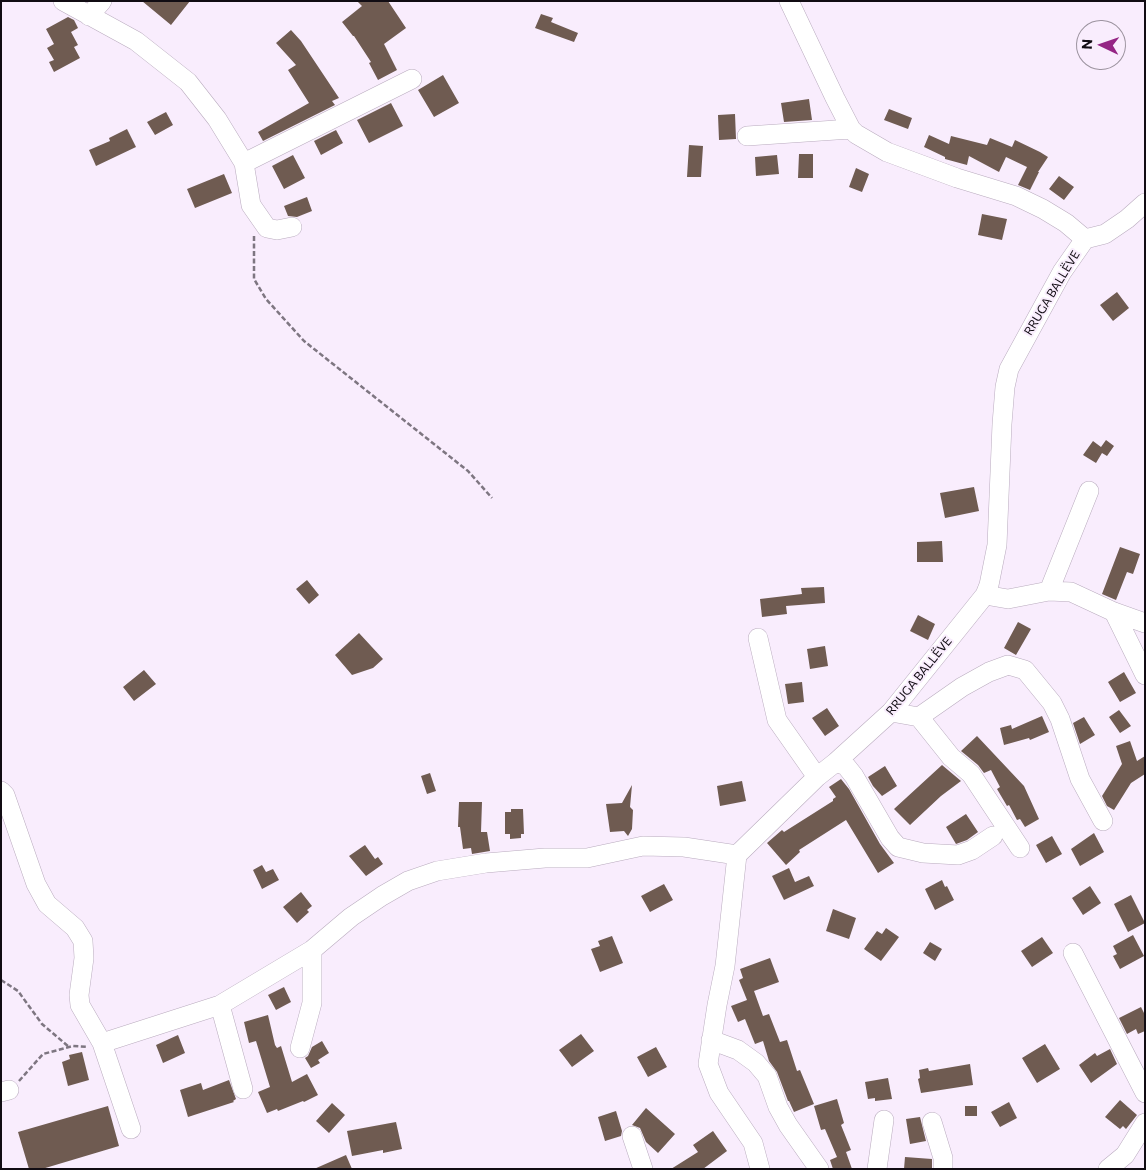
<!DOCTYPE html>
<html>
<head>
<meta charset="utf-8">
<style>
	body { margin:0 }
	#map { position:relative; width:1146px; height:1170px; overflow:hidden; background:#f9edfd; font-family:Commissioner,sans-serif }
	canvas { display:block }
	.frame { position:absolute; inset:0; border:2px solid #110c13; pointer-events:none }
	.north { position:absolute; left:1076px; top:20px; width:50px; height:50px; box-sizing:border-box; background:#f9edfd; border:1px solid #9c939f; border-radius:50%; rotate:273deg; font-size:14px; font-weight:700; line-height:20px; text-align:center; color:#110c13 }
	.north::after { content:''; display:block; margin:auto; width:18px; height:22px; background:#952585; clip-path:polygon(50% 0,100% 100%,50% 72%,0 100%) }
</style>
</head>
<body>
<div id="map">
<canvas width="1146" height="1170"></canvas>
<div class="frame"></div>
<div class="north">N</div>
</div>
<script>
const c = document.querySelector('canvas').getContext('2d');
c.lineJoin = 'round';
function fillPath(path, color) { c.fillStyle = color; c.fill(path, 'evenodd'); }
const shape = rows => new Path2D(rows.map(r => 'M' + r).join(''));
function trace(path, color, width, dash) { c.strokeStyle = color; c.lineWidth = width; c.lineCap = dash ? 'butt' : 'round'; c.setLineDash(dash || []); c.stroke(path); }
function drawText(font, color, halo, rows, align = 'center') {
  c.font = font + ' Commissioner,sans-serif'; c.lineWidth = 4; c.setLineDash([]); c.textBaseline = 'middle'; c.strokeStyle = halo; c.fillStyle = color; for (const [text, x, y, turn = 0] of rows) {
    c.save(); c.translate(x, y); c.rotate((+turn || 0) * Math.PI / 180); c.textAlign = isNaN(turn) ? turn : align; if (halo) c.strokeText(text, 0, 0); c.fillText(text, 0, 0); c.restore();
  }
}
const building = shape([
	[142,1,190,1,171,25],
	[357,1,388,1,406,28,384,44,397,70,378,80,369,63,371,62,354,36,353,36,342,22,362,6],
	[541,14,553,18,551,22,578,33,574,42,535,28],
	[68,17,74,20,78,28,71,32,78,45,74,47,80,58,54,72,49,62,54,60,47,48,54,44,46,29],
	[291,30,301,41,339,98,332,101,335,105,263,141,258,132,309,103,288,70,296,65,276,43],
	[443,75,459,103,434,117,418,90],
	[809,99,812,120,784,122,781,103],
	[391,103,403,126,369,143,357,120],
	[889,109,912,118,908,129,884,120],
	[166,112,173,125,155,135,147,122],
	[735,114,736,139,719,140,718,115],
	[127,129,136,147,96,166,89,150,110,141,109,138],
	[336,130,343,143,321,155,314,141],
	[929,135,949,144,951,136,987,145,990,138,1012,147,1015,140,1040,152,1048,157,1038,172,1039,172,1030,190,1018,185,1027,167,1006,157,999,172,969,156,967,165,945,159,945,157,924,147],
	[689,145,703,146,701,177,687,177],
	[799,154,813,154,813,178,798,178],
	[293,155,305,178,284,189,272,166],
	[777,155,779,174,756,176,755,157],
	[856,168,869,174,862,192,849,187],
	[224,174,232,193,195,208,187,189],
	[1059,176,1074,187,1064,200,1049,189],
	[307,197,312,211,297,217,288,216,284,206],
	[982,214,1007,219,1002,240,978,235],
	[1117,292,1129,308,1113,321,1100,305],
	[1106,440,1114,446,1107,456,1102,453,1096,463,1083,455,1093,441,1101,447],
	[974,487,979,511,945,518,940,493],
	[942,541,943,562,917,562,917,542],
	[1120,547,1140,554,1133,574,1127,572,1116,600,1102,594],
	[307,580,319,595,309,604,296,589],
	[824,587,825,603,786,606,787,614,762,617,760,599,802,594,801,588],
	[918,615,935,624,928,640,910,631],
	[1018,622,1031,629,1016,655,1004,648],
	[359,633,383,659,373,668,352,675,335,655],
	[825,646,828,666,810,669,807,649],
	[144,670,156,684,134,701,123,687],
	[1124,672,1136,693,1120,702,1108,682],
	[802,682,804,702,788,704,785,684],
	[827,708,839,726,825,736,812,718],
	[1119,710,1131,726,1120,733,1109,717],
	[1042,716,1049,732,1030,740,1029,738,1004,745,1000,728,1011,725,1012,729],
	[1084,717,1095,735,1080,744,1073,723],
	[977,736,1024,786,1039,819,1025,827,1020,819,1017,820,1009,805,1007,806,997,789,1000,787,991,770,984,773,978,765,961,751],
	[1130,741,1137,761,1145,756,1145,774,1131,783,1114,810,1107,806,1102,796,1122,764,1116,746],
	[942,765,961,781,941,796,910,825,894,809],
	[885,766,897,786,882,796,873,786,868,777],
	[430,773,436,791,427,794,421,776],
	[841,779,849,789,880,844,894,863,878,873,846,820,799,850,800,852,786,865,767,843,782,830,784,832,833,801,833,799,836,797,829,787],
	[742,781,746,801,720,806,717,786],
	[632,785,630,807,633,810,632,829,628,836,624,831,610,832,606,804,622,803],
	[459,802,482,802,481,832,487,832,490,851,472,854,471,848,463,849,460,827,458,827],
	[511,809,523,809,524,834,521,834,521,838,510,839,510,834,505,834,505,812,511,812],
	[966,814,978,832,967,840,956,844,946,827],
	[1094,833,1104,852,1080,866,1071,849],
	[1052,836,1062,854,1046,863,1036,845],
	[365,845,375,859,378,857,383,864,366,876,349,856],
	[262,865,266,872,273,869,279,880,262,889,253,870],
	[789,868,795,882,809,876,814,886,784,900,772,876],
	[942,880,945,887,947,886,954,900,935,910,925,889],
	[664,884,673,900,650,912,641,896],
	[1090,886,1101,903,1083,915,1072,898],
	[301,892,312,906,307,910,309,912,297,923,283,907],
	[1131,895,1145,923,1128,932,1114,904],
	[833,909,856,918,849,939,826,931],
	[886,928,899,937,881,961,864,949,877,931,882,934],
	[1133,935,1144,956,1120,969,1113,956,1117,954,1113,946],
	[612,936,623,963,600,972,591,949,600,946,598,941],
	[1042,937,1053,953,1032,967,1021,951],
	[930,942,942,949,935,961,923,953],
	[770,958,779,982,754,991,763,1016,769,1014,780,1042,787,1040,797,1071,800,1070,814,1104,794,1112,789,1101,788,1101,777,1072,769,1061,763,1041,755,1044,745,1019,738,1022,731,1006,747,1000,739,980,743,978,740,969],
	[284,987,291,1002,276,1010,268,995],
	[1141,1007,1145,1015,1145,1031,1138,1034,1136,1029,1127,1034,1119,1018],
	[268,1015,275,1045,277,1048,281,1046,292,1082,307,1074,318,1095,304,1102,303,1101,278,1111,277,1109,267,1113,258,1092,270,1087,256,1041,249,1043,244,1022],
	[581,1034,594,1051,572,1067,559,1050],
	[178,1035,185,1053,163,1063,156,1045],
	[322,1041,329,1053,318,1060,320,1063,311,1068,305,1058,308,1056,312,1047],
	[1045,1044,1060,1069,1037,1083,1022,1058],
	[656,1047,667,1067,648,1077,637,1057],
	[1110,1049,1117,1064,1091,1083,1079,1065,1095,1053,1097,1056],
	[82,1052,89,1080,68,1086,62,1062,70,1059,69,1055],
	[970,1064,973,1085,921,1093,918,1079,920,1078,919,1070,928,1068,929,1071],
	[888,1078,892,1099,875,1101,875,1098,868,1099,865,1082],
	[229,1080,236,1099,233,1101,234,1102,188,1117,180,1090,201,1083,203,1090],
	[837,1099,844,1123,841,1125,851,1150,846,1152,852,1169,833,1169,830,1160,837,1157,825,1129,821,1130,814,1106],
	[1120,1100,1137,1115,1126,1129,1123,1126,1120,1129,1105,1117],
	[1009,1102,1017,1118,1000,1127,991,1112],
	[332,1103,345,1115,329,1133,316,1121],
	[108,1106,119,1146,42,1169,29,1169,18,1132],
	[965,1106,977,1106,977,1116,965,1116],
	[646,1108,675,1134,658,1153,646,1142,640,1128,632,1125],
	[616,1111,622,1131,621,1136,605,1141,598,1117],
	[920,1117,926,1141,910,1144,906,1119],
	[396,1122,402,1149,383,1153,383,1150,352,1156,347,1131],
	[713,1131,727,1151,703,1169,671,1169,698,1152,693,1145],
	[346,1155,352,1169,314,1169],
	[905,1157,932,1159,932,1169,904,1169]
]);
const path = shape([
	[254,236,254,279,266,299,304,341,468,471,492,498],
	[1,980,18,991,42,1024,69,1047],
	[19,1081,43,1054,73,1046,88,1047]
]);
const minor = shape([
	[63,1,136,41,188,82,217,119,244,163,251,205,267,228,277,230,292,227],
	[789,1,835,98,851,129,856,134,887,152,957,178,1016,196,1043,209,1066,223,1085,239],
	[89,16,102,1],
	[747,136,851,129],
	[244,163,412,79],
	[1049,591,1089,491],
	[985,595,1008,599,1049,591,1071,592,1114,612,1145,623],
	[1114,612,1145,675],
	[758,638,777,720,817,777],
	[891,712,919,717,962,687,989,672,1008,665,1025,670,1052,703,1060,719,1080,779,1103,821],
	[919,717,951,757,971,774,1020,848],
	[836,762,846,766,854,776,890,838,898,847,923,853,958,855,972,850,993,836],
	[1,791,5,795,36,884,47,904,75,928,83,941,84,958,79,995,80,1005,102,1043,131,1129],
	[1073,953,1145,1093],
	[220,1005,243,1089],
	[711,1040,738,1050,756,1063,767,1076,778,1107,788,1125,819,1169],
	[102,1043,220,1005,312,950,351,917,382,896,408,881,437,871,486,863,545,858,587,858,643,846,684,847,737,855],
	[300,1048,312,1003,312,950],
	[1,1092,9,1090],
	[932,1122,943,1158,943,1169],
	[632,1136,643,1169],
	[760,1169,753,1143,719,1093,708,1064,717,1005,725,966,737,855,817,777,836,762,891,712,985,595,989,585,997,545,1002,424,1005,387,1009,369,1062,272,1085,239,1105,234,1127,219,1145,203],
	[877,1169,884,1120],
	[1108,1169,1125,1155,1145,1123]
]);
const streetNames = [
	["RRUGA BALLËVE",1052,293,-59],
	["RRUGA BALLËVE",919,676,-51]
];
fillPath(building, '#6f5b51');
trace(minor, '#b9abbe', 20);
trace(path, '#7e7681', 2.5, [5, 2.5]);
trace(minor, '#fff', 19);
drawText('12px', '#110c13', '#f9edfd', streetNames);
</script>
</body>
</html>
